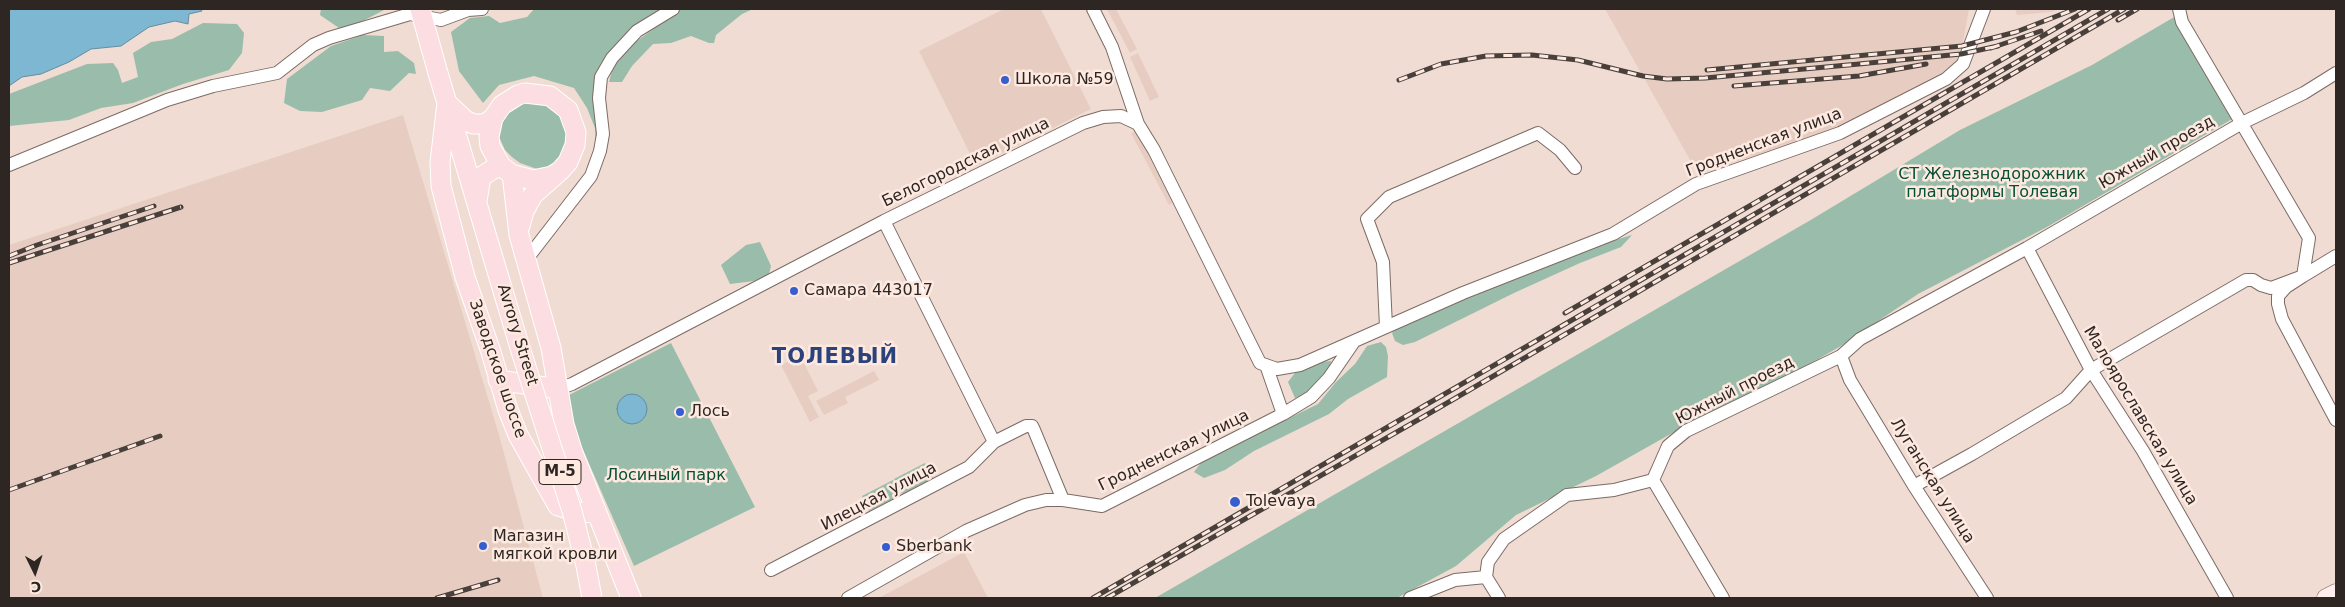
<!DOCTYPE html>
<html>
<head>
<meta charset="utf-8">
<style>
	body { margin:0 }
	#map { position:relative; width:2345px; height:607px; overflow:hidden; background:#f0dcd3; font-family:"DejaVu Sans",sans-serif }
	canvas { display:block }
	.frame { position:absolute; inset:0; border:10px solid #2d2623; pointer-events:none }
	.north { position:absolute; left:10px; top:547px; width:50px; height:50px; -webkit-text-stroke:4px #fde9e0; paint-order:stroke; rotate:176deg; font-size:14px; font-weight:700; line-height:20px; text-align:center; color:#2d2623 }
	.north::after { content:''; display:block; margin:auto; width:18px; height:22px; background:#2d2623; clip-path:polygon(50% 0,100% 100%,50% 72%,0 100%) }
</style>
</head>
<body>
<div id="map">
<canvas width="2345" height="607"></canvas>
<div class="frame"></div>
<div class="north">С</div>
</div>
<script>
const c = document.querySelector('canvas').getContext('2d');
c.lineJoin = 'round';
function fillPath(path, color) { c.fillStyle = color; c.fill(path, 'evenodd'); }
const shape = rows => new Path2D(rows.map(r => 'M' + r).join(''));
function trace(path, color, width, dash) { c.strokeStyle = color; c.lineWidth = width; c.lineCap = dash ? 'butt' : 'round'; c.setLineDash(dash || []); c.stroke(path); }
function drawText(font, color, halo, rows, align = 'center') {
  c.font = font + ' "DejaVu Sans",sans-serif'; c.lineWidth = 5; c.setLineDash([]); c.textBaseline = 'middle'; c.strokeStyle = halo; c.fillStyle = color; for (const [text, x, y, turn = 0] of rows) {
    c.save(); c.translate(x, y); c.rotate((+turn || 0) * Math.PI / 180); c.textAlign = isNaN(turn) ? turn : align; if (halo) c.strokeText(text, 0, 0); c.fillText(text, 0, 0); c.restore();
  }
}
const built = shape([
	[1004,9,1041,9,1091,109,976,166,919,51],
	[1107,9,1116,9,1137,49,1130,53],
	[1605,9,1969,9,1960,59,1939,76,1844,126,1698,174],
	[2015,9,2059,9,2051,12,2017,15],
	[1138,53,1159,97,1150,101,1130,57],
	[403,115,499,435,543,598,9,598,9,245],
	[1137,131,1174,202,1169,205,1131,133],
	[800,355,818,391,808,396,819,417,810,422,781,365],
	[874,371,879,380,845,397,848,403,824,415,816,401],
	[964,552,988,598,879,598]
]);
const green = shape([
	[321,9,386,9,359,23,339,28,320,15],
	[534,9,672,9,602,70,599,157,587,167,596,146,595,128,587,108,574,88,534,76,499,85,483,103,459,71,451,32,470,18,489,16,500,23,527,17],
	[681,9,753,9,742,14,716,35,714,43,709,43,691,36,671,43,653,44,632,66,622,82,609,82,613,66,634,43],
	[2176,16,2234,118,2047,227,1918,294,1846,343,1808,365,1699,418,1596,476,1516,515,1456,566,1397,598,1155,598,1809,221,1960,130,2092,65],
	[203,23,237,24,244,33,242,53,229,70,183,84,133,103,101,108,69,120,9,126,9,94,87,64,113,63,118,70,122,83,138,77,133,53,151,42,172,39],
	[363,35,384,36,384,52,398,51,414,63,416,74,409,73,390,91,370,88,362,100,322,112,300,111,284,103,287,79,331,46],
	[529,102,545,103,559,111,569,140,556,165,540,170,520,163,512,157,505,150,496,130,502,116,518,105],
	[1632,235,1621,247,1580,263,1514,293,1415,342,1403,345,1395,341,1392,333,1397,327,1491,287,1601,244],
	[760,242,771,266,769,274,754,281,730,284,721,265,746,245],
	[1381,342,1386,347,1388,356,1387,377,1348,399,1329,414,1254,451,1225,470,1204,478,1194,472,1203,460,1318,404,1336,382,1355,364,1367,346],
	[671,343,755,507,634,566,569,418,567,396],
	[1331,361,1330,368,1307,394,1295,398,1288,382,1295,373,1321,362],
	[925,463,933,478,902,494,894,479],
	[893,480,900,495,869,511,862,496]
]);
const water = shape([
	[9,9,201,9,202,11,189,14,188,24,175,21,149,27,121,46,91,49,69,62,41,74,22,77,9,86,9,9],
	'617 409a15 15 0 1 1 30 0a15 15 0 1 1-30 0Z'
]);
const street = shape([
	[1093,9,1112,47,1138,124,1154,150,1260,363,1277,369,1300,365,1463,293,1613,234,1696,184,1840,133,1946,79,1963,64,1984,9],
	[2179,9,2182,22,2309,238,2303,276,2286,287,2278,296,2278,304,2282,319,2336,420],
	[9,165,167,100,213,86,277,73,313,45,329,38,410,14,441,20,468,10,482,9],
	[884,221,994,442],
	[2027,248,2091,370,2143,451,2227,598],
	[526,260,591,176,600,151,603,134,599,98,601,77,612,58,637,31,673,9],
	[1386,327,1383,262,1367,219,1389,197,1538,133,1560,150,1575,168],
	[1841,356,1860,339,2027,248,2242,123,2304,93,2336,73],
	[1266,365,1283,414],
	[558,389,572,384,884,221,1083,123,1103,117,1121,116,1138,124],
	[1653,480,1668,446,1686,431,1841,356,1850,380,1914,486,1987,598],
	[1653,480,1723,598],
	[1914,486,1972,454,2066,398,2091,370,2246,280,2253,280,2261,285,2271,288,2303,276,2336,256],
	[771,570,969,467,994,442,1026,426,1032,426,1034,430,1063,500],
	[1486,577,1488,562,1504,539,1567,495,1614,490,1653,480],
	[1486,577,1499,598],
	[848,598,966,531,1025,505,1046,500,1063,500,1102,506,1283,414,1311,397,1329,378,1353,343],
	[1410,598,1455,580,1486,577]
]);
const secondary = shape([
	[2326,598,2336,593]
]);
const primary = shape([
	[438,73,520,348],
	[447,103,440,162,441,186,465,277,491,352,508,410,518,435,558,506,578,512,597,513],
	[448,104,465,120,473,124,485,124,493,118],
	[512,174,519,235,551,348,564,424,573,453,631,598],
	[477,201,481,177,493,169,502,167],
	[520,226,524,211,533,195,560,171,568,162,575,145,576,132,568,110,550,96,525,93,518,95,502,105,493,118,489,137,490,146,501,166,511,174,533,180,552,176,560,171],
	[498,380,558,389]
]);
const rail = shape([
	[2118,20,2137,9],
	[1991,48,2041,31],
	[1707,70,1962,46,2016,32,2075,9],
	[1399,80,1441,64,1486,56,1532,55,1578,60,1643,76,1667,79,1705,78,1859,64,1961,54,1998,46],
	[1734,86,1859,76,1926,64],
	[9,256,37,245,154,206],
	[9,263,181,207],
	[1565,313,2089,9],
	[9,490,160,436],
	[437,598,498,580],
	[1093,598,2108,9],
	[1107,598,1423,417,2124,9]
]);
const primaryBridge = shape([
	[420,9,438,73],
	[520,348,572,511,586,566,592,598]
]);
const markers = [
	[1005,80,5,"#375ecf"],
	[794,291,5,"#375ecf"],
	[680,412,5,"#375ecf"],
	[1235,502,6,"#375ecf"],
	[483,546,5,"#375ecf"],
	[886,547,5,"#375ecf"]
];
const shields = [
	[560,472,42]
];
const shieldNames = [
	["М-5",560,472]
];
const poiNames = [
	["Школа №59",1015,80],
	["Самара 443017",804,291],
	["Лось",690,412],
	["Tolevaya",1246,502],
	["Магазин",493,537],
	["мягкой кровли",493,555],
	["Sberbank",896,547]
];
const streetNames = [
	["Гродненская улица",1764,143,-21],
	["Южный проезд",2157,153,-30],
	["Белогородская улица",966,163,-26],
	["Avrory Street",517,335,73],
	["Заводское шоссе",497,369,71],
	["Южный проезд",1735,391,-27],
	["Малоярославская улица",2140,416,59],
	["Гродненская улица",1174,451,-26],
	["Луганская улица",1932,481,58],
	["Илецкая улица",879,497,-28]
];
const parkNames = [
	["СТ Железнодорожник",1992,175],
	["платформы Толевая",1992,193],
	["Лосиный парк",666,476]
];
const districtNames = [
	["ТОЛЕВЫЙ",835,358]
];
fillPath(built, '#e7cdc1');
fillPath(green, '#99bdaa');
fillPath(water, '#7eb7d1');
trace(water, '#668c9d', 1);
trace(street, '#7c6b64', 14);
trace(secondary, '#7c6b64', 19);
trace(primary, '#fff', 21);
trace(street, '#fff', 12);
trace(secondary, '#feeef0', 18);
trace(primary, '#fcdde1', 19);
trace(rail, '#49403c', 5);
trace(rail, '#fde9e0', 3, [9]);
trace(primaryBridge, '#fff', 21, []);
trace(primaryBridge, '#fcdde1', 19);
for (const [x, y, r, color] of markers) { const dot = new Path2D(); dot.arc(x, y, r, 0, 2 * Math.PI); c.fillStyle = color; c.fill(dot); trace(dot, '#fde9e0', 2); }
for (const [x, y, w] of shields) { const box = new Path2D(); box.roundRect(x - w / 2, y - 12.5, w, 25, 4); c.fillStyle = '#fde9e0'; c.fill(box); trace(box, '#2d2623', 1); }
drawText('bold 15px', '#2d2623', null, shieldNames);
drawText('16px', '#2d2623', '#fde9e0', poiNames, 'left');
drawText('16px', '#2d2623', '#fde9e0', streetNames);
drawText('16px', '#054f35', '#fde9e0', parkNames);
c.letterSpacing = '1px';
drawText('bold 21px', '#2c427b', '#fde9e0', districtNames);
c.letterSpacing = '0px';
</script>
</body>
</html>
